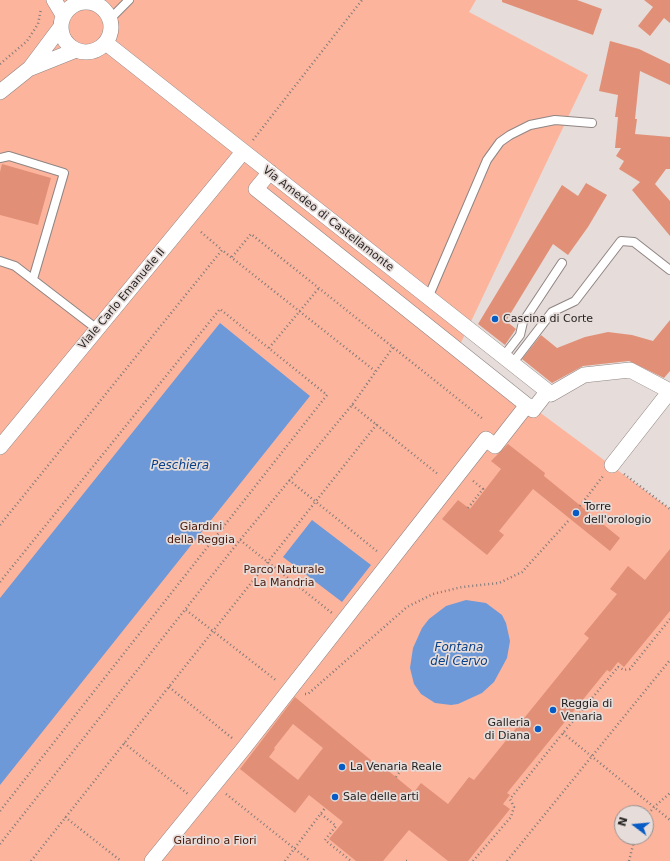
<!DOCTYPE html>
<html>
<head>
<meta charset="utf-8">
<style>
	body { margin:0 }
	#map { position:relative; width:670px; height:861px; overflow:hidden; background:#e6dcd9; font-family:"DejaVu Sans",sans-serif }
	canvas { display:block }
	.north { position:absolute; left:614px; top:805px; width:40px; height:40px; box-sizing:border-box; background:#e6dcd9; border:1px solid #98908e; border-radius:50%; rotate:286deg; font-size:11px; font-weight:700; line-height:16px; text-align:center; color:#221f1e }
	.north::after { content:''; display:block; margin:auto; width:14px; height:18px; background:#065bc5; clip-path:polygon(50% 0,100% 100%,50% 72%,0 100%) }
</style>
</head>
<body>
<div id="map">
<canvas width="670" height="861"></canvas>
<div class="north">N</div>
</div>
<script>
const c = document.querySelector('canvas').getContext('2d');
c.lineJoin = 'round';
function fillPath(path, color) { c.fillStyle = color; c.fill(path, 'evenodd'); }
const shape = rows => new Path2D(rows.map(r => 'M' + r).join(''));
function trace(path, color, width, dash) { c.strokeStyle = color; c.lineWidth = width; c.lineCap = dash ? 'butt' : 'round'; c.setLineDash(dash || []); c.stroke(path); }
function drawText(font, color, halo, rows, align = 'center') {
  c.font = font + ' "DejaVu Sans",sans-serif'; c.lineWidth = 3.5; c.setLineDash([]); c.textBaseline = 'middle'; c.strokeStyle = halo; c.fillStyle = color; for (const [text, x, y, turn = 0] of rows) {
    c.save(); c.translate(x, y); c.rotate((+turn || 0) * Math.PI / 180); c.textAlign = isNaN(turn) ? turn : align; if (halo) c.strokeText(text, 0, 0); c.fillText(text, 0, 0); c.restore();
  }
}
const green = shape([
	[0,0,476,0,469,12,588,75,457,351,670,509,670,861,0,861],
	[622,813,646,813,646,837,622,837]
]);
const water = shape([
	[220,323,310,396,0,785,0,598],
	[312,520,371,565,342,602,283,557],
	[466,600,486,603,502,615,506,623,510,641,507,658,494,682,482,693,458,704,451,705,435,703,421,694,414,684,410,668,413,648,422,628,429,619,446,606]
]);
const building = shape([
	[502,0,577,0,602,9,593,35,502,2],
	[644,0,670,0,670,23,664,18,650,36,638,26,653,7],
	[610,41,639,49,670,64,670,85,640,71,635,119,637,119,635,134,670,137,670,169,666,169,655,184,670,201,670,236,632,190,640,182,619,169,624,161,616,156,621,148,615,148,618,117,615,117,618,95,599,91],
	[2,164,51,178,38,225,0,215,0,172],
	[586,183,607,195,588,227,568,255,553,244,506,321,516,329,505,345,478,324,562,185,578,196],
	[670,320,670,371,664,378,629,361,583,366,552,383,522,359,541,335,557,348,585,337,608,332,632,335,653,341],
	[508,444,545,473,544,476,620,538,610,551,533,489,499,531,504,535,487,555,442,519,458,500,470,509,501,469,491,461],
	[670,549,670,611,624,667,618,662,610,672,607,670,507,793,510,795,503,804,510,809,468,861,448,861,409,830,383,861,356,861,329,839,343,822,309,795,295,813,240,769,295,697,384,771,386,769,414,792,421,783,448,804,469,777,474,780,589,638,584,634,617,594,610,589,628,566,645,580],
	[293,724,323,748,298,780,269,757,275,749,274,748]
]);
const path = shape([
	[0,64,27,41,38,24,41,9],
	[253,140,362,0],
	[201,232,222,250],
	[232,257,251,234,483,419],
	[269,348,319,288],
	[352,405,439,475],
	[624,474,670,509],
	[289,480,378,552],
	[580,506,603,476],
	[468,508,483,489,472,480],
	[0,525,222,250,375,371],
	[240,540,332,613],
	[0,582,220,309,327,395,0,811],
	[186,610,277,681],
	[169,687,232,738],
	[305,694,308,694,407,607,433,594,462,587,499,583,522,572,570,519],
	[563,733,670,820],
	[124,743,188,794],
	[396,777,408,761],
	[226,794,310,861],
	[321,814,336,826,325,840,351,861],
	[65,817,121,861],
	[646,817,654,807,670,793],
	[0,844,240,540,352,405,394,346],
	[31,861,377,424],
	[285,861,325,808],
	[406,861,409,861],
	[473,861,511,817,514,807,510,799,563,733,618,667,624,670,630,669,670,619],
	[507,861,670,660],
	[629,861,635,837]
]);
const lane = shape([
	[85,1,89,0],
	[110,19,129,0],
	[0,158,9,156,64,173,33,279],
	[0,261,15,266,97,329],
	[428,298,487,160,500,142,510,135,530,125,555,120,592,123],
	[503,357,520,335,523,322,562,263],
	[512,364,552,312,575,301,621,241,634,242,670,270]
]);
const street = shape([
	[54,0,63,15],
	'61 27a25 25 0 1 1 50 0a25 25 0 1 1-50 0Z',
	[106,43,551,394,584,375,630,370,670,391],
	[31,68,76,50],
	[0,92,30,68,60,28],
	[270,172,256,189,533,410,547,392],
	[0,447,243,152],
	[612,465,670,391],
	[152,861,244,748,486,439,495,446,527,405]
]);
const markers = [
	[495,319,4,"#065bc5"],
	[576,513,4,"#065bc5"],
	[553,710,4,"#065bc5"],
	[538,729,4,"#065bc5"],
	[342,767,4,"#065bc5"],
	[335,797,4,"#065bc5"]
];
const streetNames = [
	["Via Amedeo di Castellamonte",328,219,38],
	["Viale Carlo Emanuele II",122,299,-50]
];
const poiNames = [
	["Cascina di Corte",503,319],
	["Torre",584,507],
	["dell'orologio",584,520],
	["Reggia di",561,704],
	["Venaria",561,717],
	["Galleria",530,723,"right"],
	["di Diana",530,736,"right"],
	["La Venaria Reale",350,767],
	["Sale delle arti",343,797]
];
const parkNames = [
	["Giardini",201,527],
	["della Reggia",201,540],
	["Parco Naturale",284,570],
	["La Mandria",284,583],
	["Giardino a Fiori",215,841]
];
const waterNames = [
	["Peschiera",180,466],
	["Fontana",459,648],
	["del Cervo",459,662]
];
fillPath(green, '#fdb49d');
fillPath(water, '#6e99d8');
fillPath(building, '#e19077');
trace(lane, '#8f8583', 10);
trace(street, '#8f8583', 16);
trace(path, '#817b79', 2.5, [1, 3]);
trace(lane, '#fff', 8);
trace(street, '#fff', 15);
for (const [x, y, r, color] of markers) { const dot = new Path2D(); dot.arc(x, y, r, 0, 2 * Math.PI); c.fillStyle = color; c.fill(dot); trace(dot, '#e6dcd9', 1.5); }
drawText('11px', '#221f1e', '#e6dcd9', streetNames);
drawText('11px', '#221f1e', '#e6dcd9', poiNames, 'left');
drawText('11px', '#4b1808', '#e6dcd9', parkNames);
drawText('italic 12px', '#08408a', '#e6dcd9', waterNames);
</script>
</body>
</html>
